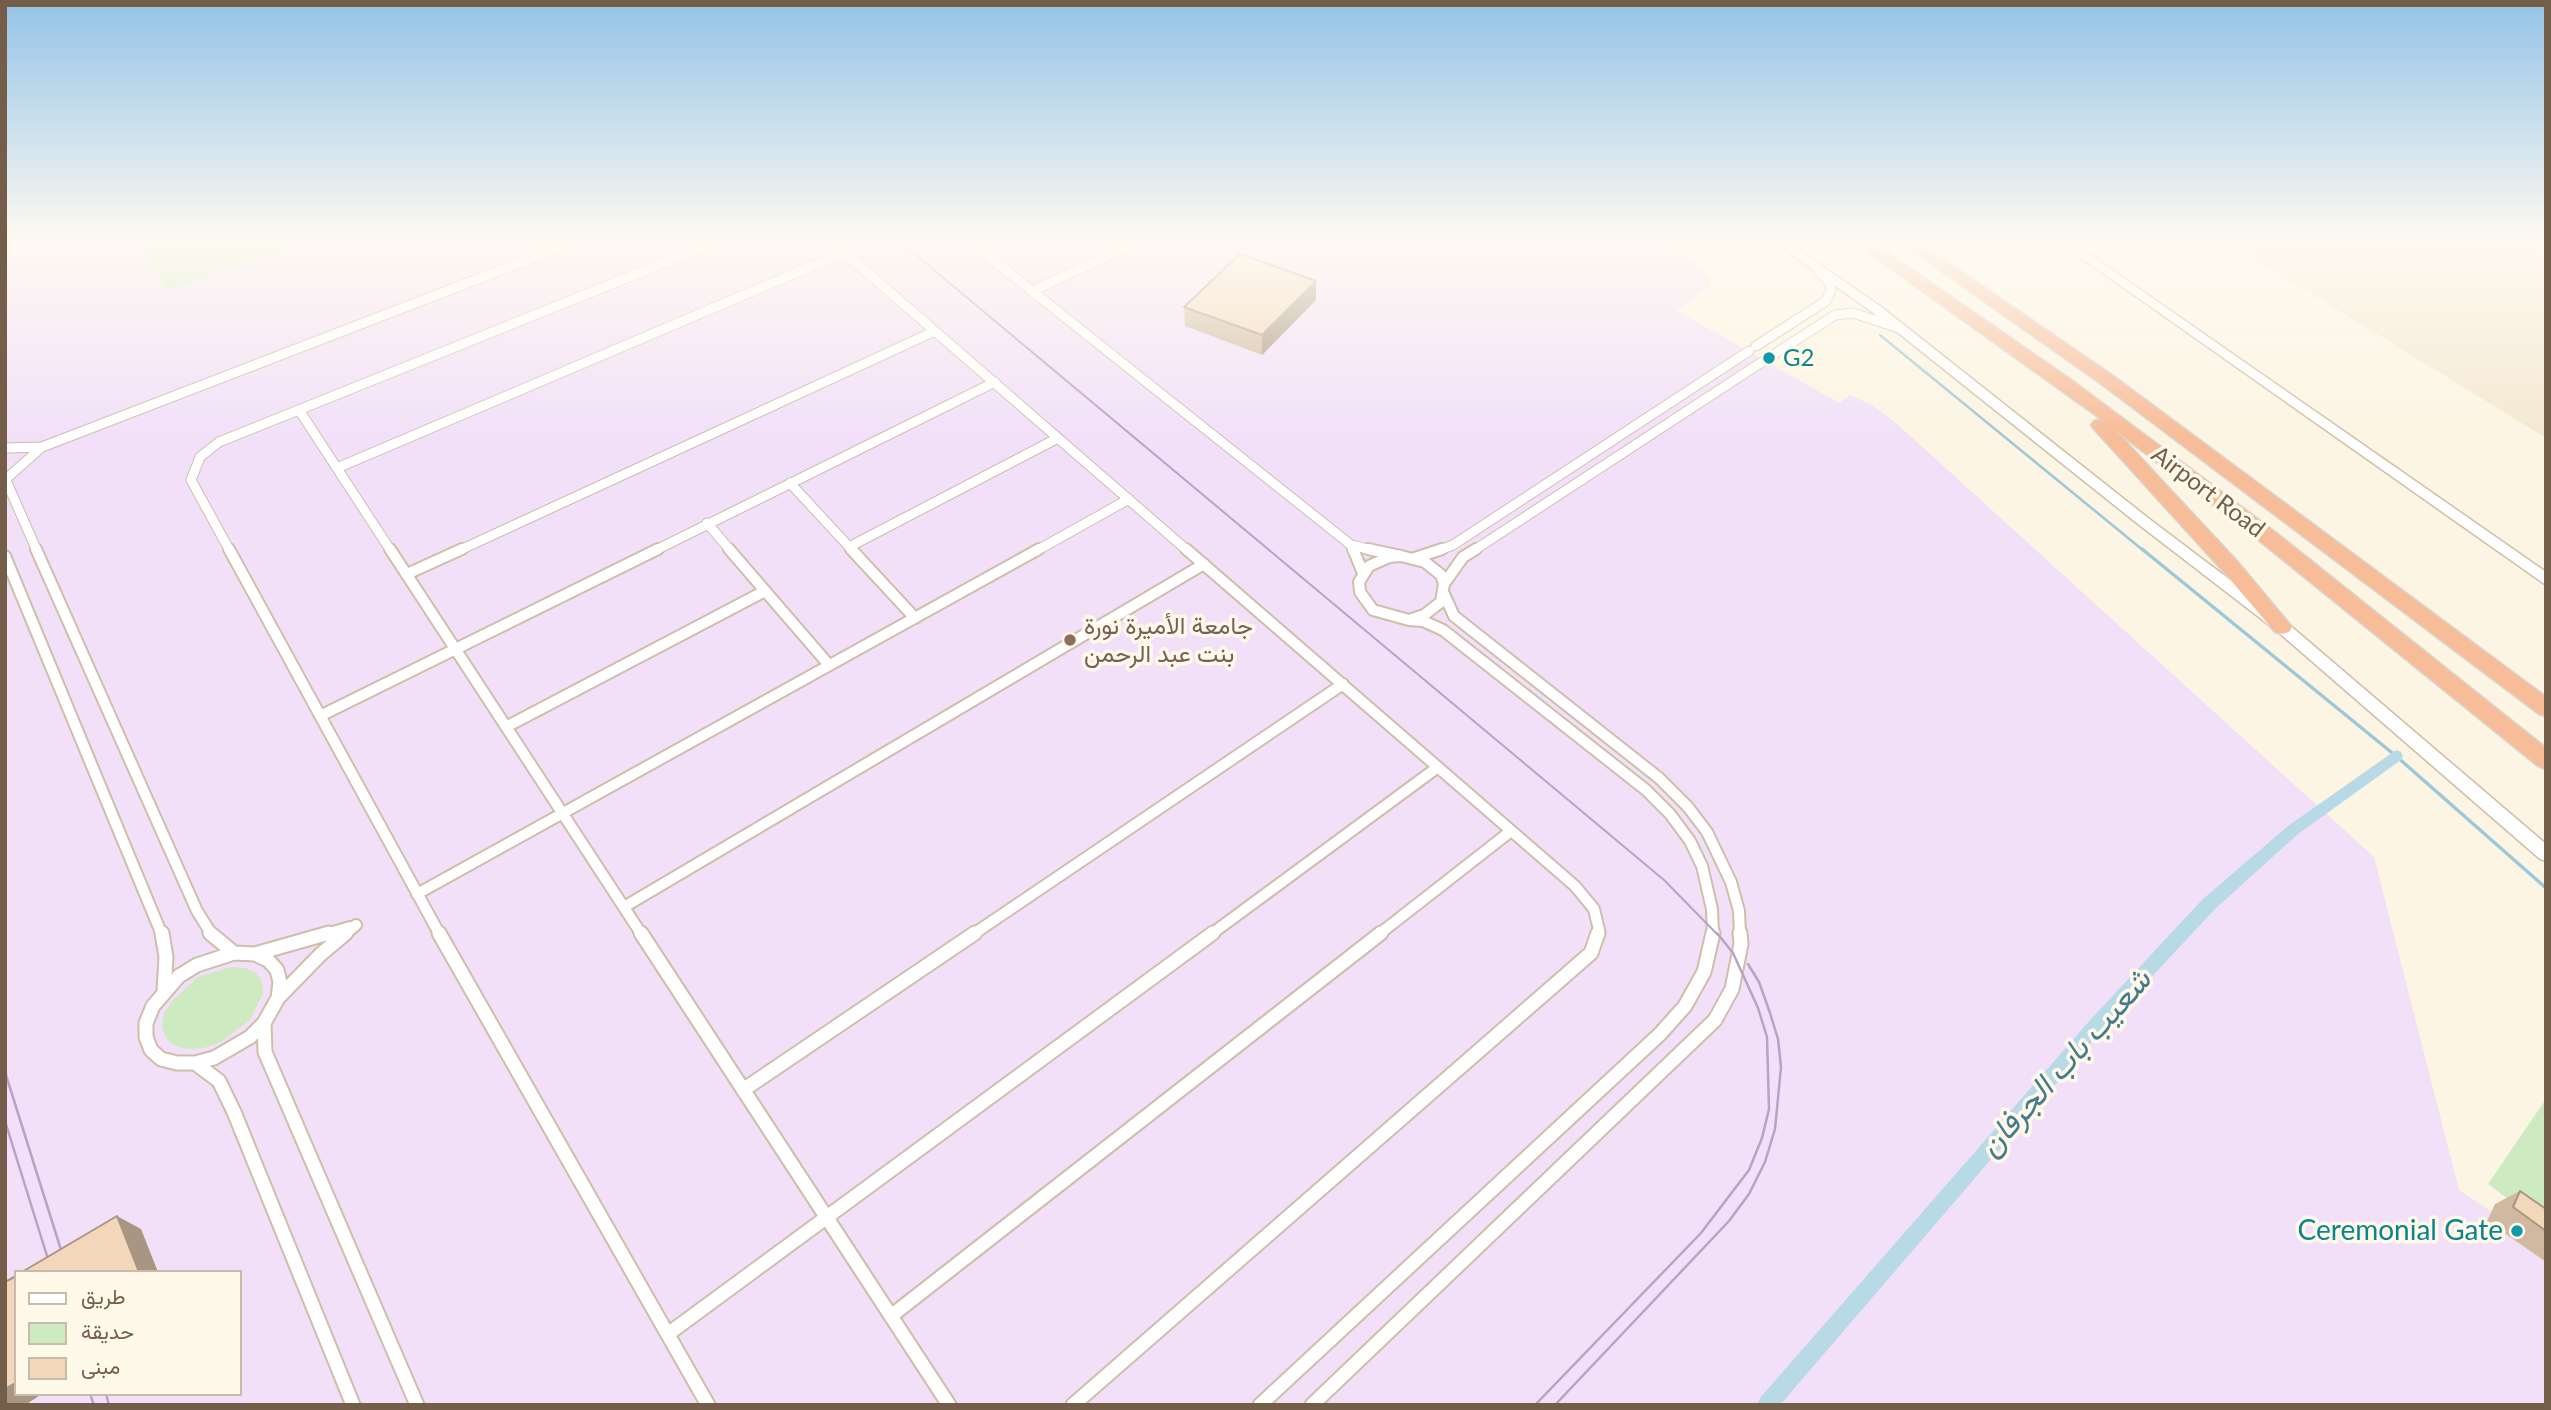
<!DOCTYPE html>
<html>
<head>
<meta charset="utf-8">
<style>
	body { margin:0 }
	#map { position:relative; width:2551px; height:1410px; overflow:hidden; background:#fcf5e3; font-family:Lato,Vazirmatn,sans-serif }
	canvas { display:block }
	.frame { position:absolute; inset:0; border:7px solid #755e49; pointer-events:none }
	.legend { position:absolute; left:14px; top:1270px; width:228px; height:126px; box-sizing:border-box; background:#fff9e9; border:2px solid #c8bba9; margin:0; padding:9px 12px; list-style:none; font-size:21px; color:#755e49 }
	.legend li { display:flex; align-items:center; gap:14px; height:35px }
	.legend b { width:35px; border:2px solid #c8bba9 }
</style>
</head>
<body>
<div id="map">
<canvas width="2551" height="1410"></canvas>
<div class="frame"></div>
<ul class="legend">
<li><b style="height:9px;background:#fff"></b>طريق</li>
<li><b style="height:19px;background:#cdeac1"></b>حديقة</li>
<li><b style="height:19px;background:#f2d7ba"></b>مبنى</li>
</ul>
</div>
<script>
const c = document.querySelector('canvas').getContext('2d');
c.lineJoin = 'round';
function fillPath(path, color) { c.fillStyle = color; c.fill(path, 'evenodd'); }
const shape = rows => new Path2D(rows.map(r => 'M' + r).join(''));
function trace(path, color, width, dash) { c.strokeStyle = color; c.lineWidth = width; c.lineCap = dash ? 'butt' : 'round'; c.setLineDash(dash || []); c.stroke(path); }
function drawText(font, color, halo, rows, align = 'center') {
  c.font = font + ' Lato,Vazirmatn,sans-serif'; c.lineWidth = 7; c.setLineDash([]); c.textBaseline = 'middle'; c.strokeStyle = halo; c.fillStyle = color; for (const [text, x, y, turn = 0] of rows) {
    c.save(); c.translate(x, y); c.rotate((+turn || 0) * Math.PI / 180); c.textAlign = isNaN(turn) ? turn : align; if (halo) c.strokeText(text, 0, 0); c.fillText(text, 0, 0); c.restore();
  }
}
const residential = shape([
	[2224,240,2525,240,2546,251,2546,438]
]);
const education = shape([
	[5,240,1661,240,1703,269,1709,277,1710,285,1706,290,1676,310,1839,403,1850,395,1872,405,1896,423,2374,857,2459,1190,2492,1212,2488,1221,2546,1262,2546,1405,5,1405],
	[16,1272,240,1272,240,1394,16,1394]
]);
const green = shape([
	[135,240,312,240,168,290],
	[231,967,245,968,256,973,262,982,263,994,250,1020,221,1042,204,1048,188,1049,175,1046,166,1038,162,1027,164,1014,172,1001,198,977],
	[2546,1099,2546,1227,2488,1184]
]);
const streamFar1 = shape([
	[1880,335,2144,551]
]);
const stream = shape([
	[2142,549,2396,756,2546,888]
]);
const canal = shape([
	[2396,750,2401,752,2403,756,2401,760,2298,834,2215,909,2103,1029,1780,1405,1757,1405,1760,1398,2091,1019,2203,899,2288,826,2396,750]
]);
const streetFar2 = shape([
	[830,240,1188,551],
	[968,240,1351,545,1376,551],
	[1034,290,1143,240],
	[1756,346,1826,301,1831,290,1828,281,1819,271],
	[1773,355,1835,315,1853,313,1899,328],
	[299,410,391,551],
	[42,447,579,240],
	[5,448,42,447,6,479],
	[337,468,845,252],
	[5,478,37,551],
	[790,483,853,551],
	[707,523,731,551],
	[1351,545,1353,551],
	[849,547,1058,438],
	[230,551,191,480,200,457,219,442,721,240],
	[458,551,935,331],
	[654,551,995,382],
	[1036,551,1129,499],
	[1437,551,1453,545,1749,351],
	[1473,551,1765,360]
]);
const streetFar1 = shape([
	[36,549,197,911,212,935],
	[229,549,440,935],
	[390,549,642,935],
	[729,549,829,665],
	[851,549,915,618],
	[1186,549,1575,886,1594,909,1599,930,1597,935],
	[1353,549,1363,573],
	[1368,549,1401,556],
	[5,556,162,935],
	[1401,556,1425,562,1441,575,1444,584,1441,602,1424,615,1409,620,1373,610,1360,592,1359,582,1369,566,1389,557,1401,556],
	[1415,558,1442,549],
	[407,574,462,549],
	[1444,584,1463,557,1476,549],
	[1444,594,1454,616,1659,778,1688,807,1707,832,1731,882,1739,911,1740,935],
	[1409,620,1423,621,1443,630,1646,790,1670,814,1690,841,1702,866,1712,909,1713,935],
	[320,716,658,549],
	[506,727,765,591],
	[417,894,1039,549],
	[624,907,1204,564],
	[323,935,350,927],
	[344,935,356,925],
	[972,935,1343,684],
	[1210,935,1438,767],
	[1378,935,1511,831]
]);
const street = shape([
	[162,933,166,957,164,991],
	[210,933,234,953],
	[439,933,708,1405],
	[641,933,949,1405],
	[234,953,255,954,268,960,277,970,280,982,278,998,264,1023,250,1037,214,1058,195,1063,177,1063,161,1059,151,1050,146,1037,146,1023,153,1006,179,976,197,965,234,953],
	[255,954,329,933],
	[279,997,321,954,346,933],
	[264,1023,265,1052,417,1405],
	[195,1063,219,1081,234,1112,353,1405],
	[743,1090,975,933],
	[891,1316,1381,933],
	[668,1334,1213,933],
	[1073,1405,1591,953,1598,933],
	[1260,1405,1660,1034,1685,1006,1704,972,1713,933],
	[1312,1405,1715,1020,1732,989,1741,944,1740,933]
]);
const secondary = shape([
	[1771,240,1784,240,1880,306,2148,518,2287,623,2546,844,2546,861,2540,859,2277,631,2138,524,1872,312,1771,240],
	[2056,240,2069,240,2546,572,2546,585,2056,240]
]);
const highway = shape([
	[1851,240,1869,240,2070,379,2275,532,2546,748,2546,769,2538,766,2261,542,2115,430,2236,560,2292,627,2289,632,2282,634,2275,632,2222,570,2094,429,2091,425,2094,421,2101,419,1851,240],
	[1897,240,1915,240,2112,375,2546,697,2546,716,2539,714,2100,383,1897,240]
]);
const tramFar1 = shape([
	[898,240,1664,880,1718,935]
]);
const tram = shape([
	[5,1072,68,1272],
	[5,1121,52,1272],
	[90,1394,94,1405],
	[106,1394,109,1405],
	[1535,1405,1701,1233,1749,1170,1762,1138,1769,1109,1767,1037,1758,1008,1733,953,1717,933],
	[1555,1405,1729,1221,1749,1194,1765,1162,1775,1129,1781,1067,1778,1039,1770,1013,1759,982,1748,964]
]);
const wall = shape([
	[1316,300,1262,355,1185,326,1184,307],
	[2520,1191,2546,1209,2546,1262,2487,1221,2495,1204]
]);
const shadedWall = shape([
	[1316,281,1316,300,1262,355,1262,335],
	[117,1216,141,1229,158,1272,139,1272],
	[16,1383,16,1394,42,1394,25,1405,5,1405,5,1389]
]);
const building = shape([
	[1240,254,1316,281,1262,335,1184,307,1240,254],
	[2520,1191,2546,1209,2546,1231,2513,1207,2520,1191],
	[117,1216,139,1272,22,1272,117,1216],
	[16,1276,16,1383,5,1389,5,1282,16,1276]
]);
const markers = [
	[1769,358,7,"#0f9aa8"],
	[1070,640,7,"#8d6e63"],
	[2517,1231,7,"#0f9aa8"]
];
const cultureNames = [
	["G2",1783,358]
];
const streetNames = [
	["Airport Road",2208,492,37]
];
const educationNames = [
	["جامعة الأميرة نورة",1084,626],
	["بنت عبد الرحمن",1084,654]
];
const nearCulturenames = [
	["Ceremonial Gate",2503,1231]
];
const nearWaternames = [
	["شعيب باب الجرفان",2065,1063,-48]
];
fillPath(residential, '#f4e8d1');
fillPath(education, '#f2e0f9');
fillPath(green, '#cdeac1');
trace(streamFar1, '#9ec8d8', 2.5);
trace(stream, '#9ec8d8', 3.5);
fillPath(canal, '#b7dae6');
trace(streetFar2, '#cebeaa', 11);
trace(streetFar1, '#cebeaa', 14);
trace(street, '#cebeaa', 17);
trace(secondary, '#d1bfa7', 3);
trace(highway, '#dbd5d0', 3);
trace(streetFar2, '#fff', 9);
trace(streetFar1, '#fff', 10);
trace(street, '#fff', 13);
fillPath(secondary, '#fff');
fillPath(highway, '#f7bd99');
trace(tramFar1, '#b9a2c6', 2);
trace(tram, '#b9a2c6', 2.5);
fillPath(wall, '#d0b9a0');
fillPath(shadedWall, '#a99682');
fillPath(building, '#f2d7ba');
trace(building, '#a99682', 2);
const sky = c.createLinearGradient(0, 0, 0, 437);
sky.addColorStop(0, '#94c3e7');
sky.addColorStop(0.55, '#fefaf2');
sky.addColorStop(1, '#fefaf200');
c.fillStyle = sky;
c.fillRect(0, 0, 2551, 437);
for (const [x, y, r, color] of markers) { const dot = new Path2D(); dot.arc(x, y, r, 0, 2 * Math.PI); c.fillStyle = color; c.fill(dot); trace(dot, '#fff9e9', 2.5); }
drawText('24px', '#0d838f', '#fff9e9', cultureNames, 'left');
drawText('24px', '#755e49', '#fff9e9', streetNames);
drawText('24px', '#785e54', '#fff9e9', educationNames, 'left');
drawText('28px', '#0d838f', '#fff9e9', nearCulturenames, 'right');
drawText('italic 32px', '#457a8f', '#fff9e9', nearWaternames);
</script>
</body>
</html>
